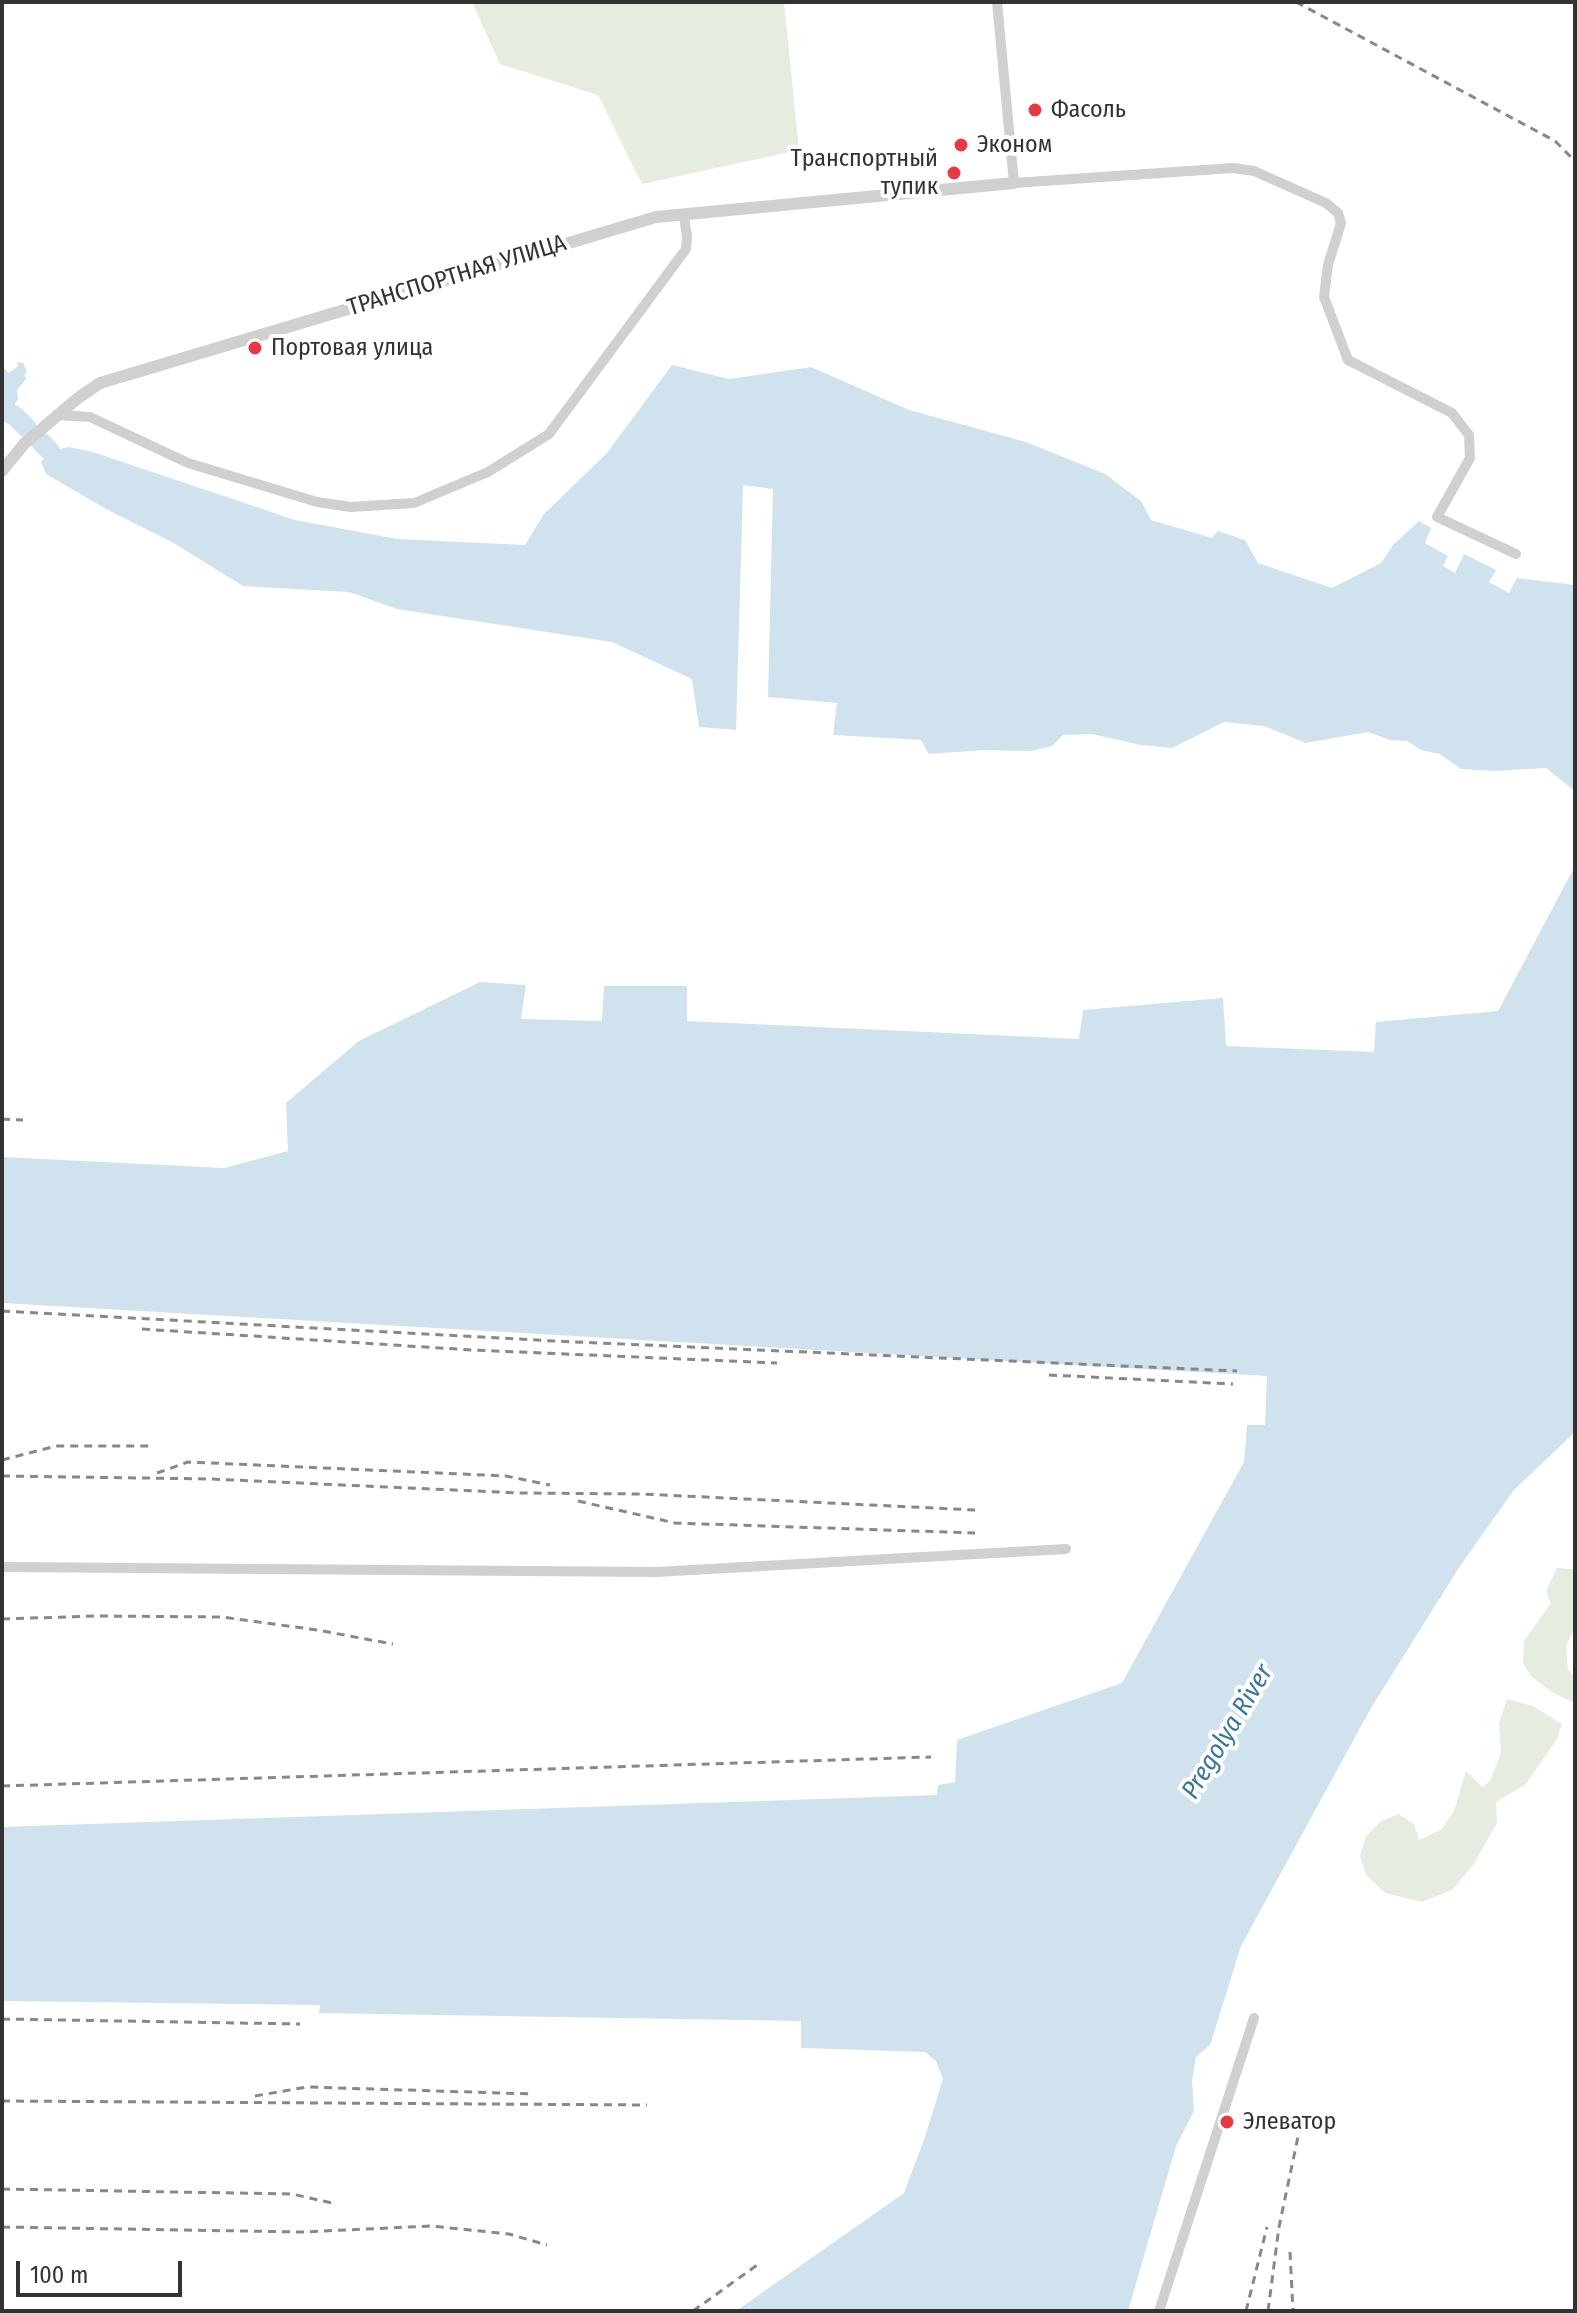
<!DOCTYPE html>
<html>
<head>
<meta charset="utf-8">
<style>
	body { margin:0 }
	#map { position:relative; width:1577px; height:2313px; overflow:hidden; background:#fff; font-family:"Fira Sans Condensed",sans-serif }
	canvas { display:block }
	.frame { position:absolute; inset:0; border:4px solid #333; pointer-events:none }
	.scale { position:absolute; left:16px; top:2261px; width:166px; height:36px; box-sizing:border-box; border:4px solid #333; border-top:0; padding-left:10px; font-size:24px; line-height:28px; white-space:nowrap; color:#333; -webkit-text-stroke:6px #fff; paint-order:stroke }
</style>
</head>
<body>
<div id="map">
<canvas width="1577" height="2313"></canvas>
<div class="frame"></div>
<div class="scale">100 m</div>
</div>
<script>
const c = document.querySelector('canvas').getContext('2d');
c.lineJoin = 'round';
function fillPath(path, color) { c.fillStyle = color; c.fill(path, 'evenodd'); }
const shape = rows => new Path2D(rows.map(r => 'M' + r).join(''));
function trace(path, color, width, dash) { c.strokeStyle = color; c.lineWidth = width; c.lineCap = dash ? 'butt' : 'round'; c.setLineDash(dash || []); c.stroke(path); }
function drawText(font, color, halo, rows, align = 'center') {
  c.font = font + ' "Fira Sans Condensed",sans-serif'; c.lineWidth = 8; c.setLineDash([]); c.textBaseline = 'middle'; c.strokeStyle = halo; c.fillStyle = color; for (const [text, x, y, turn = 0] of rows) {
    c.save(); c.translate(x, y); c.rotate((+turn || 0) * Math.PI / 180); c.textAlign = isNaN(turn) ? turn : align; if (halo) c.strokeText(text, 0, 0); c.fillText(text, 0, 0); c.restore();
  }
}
const green = shape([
	[472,2,784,2,799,150,642,184,598,95,500,64],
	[1557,1568,1573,1569,1575,1575,1575,1627,1566,1647,1568,1669,1575,1679,1575,1703,1553,1693,1532,1677,1523,1663,1524,1641,1551,1603,1546,1591],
	[1507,1699,1533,1706,1562,1724,1557,1739,1526,1784,1496,1802,1497,1823,1473,1865,1452,1890,1422,1902,1385,1893,1366,1875,1360,1856,1366,1836,1381,1821,1399,1814,1414,1824,1419,1840,1442,1829,1454,1811,1466,1771,1482,1787,1490,1781,1501,1753,1499,1723]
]);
const water = shape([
	[17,362,23,363,27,372,24,375,26,379,17,390,18,400,15,403,15,410,10,416,2,419,4,368,9,373,18,366],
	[672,365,729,379,811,367,909,410,1026,442,1105,474,1141,501,1151,520,1212,538,1218,531,1245,540,1258,563,1332,588,1381,563,1393,545,1419,521,1431,528,1425,543,1448,556,1443,566,1455,573,1464,554,1496,570,1489,582,1509,593,1517,578,1575,585,1575,791,1546,768,1494,771,1461,769,1440,754,1421,750,1407,741,1390,740,1368,732,1306,743,1264,726,1224,722,1172,748,1141,745,1092,734,1063,735,1052,746,1031,751,984,750,929,754,921,740,833,735,837,703,768,697,773,489,743,485,736,730,699,727,692,679,612,642,397,609,349,592,243,586,172,542,106,509,46,474,41,462,50,451,69,447,96,453,295,520,397,539,525,545,544,514,607,453],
	[1575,866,1575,1432,1514,1490,1460,1566,1371,1708,1241,1946,1210,2045,1196,2057,1192,2081,1194,2111,1176,2146,1128,2311,736,2311,904,2193,925,2137,943,2079,936,2061,925,2052,801,2048,801,2021,319,2013,320,2005,2,2001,2,1827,937,1795,938,1785,955,1782,957,1740,1122,1683,1244,1462,1247,1425,1265,1425,1267,1376,2,1303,2,1157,224,1168,288,1151,286,1103,359,1041,480,982,526,985,521,1019,602,1021,604,986,687,986,687,1021,1079,1039,1083,1010,1223,998,1226,1046,1374,1052,1376,1022,1498,1011]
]);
const river = shape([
	[2,409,15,416,27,428],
	[41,442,50,451]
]);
const minor = shape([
	[997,2,1014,183,1233,168,1254,171,1326,203,1338,213,1341,223,1328,265,1324,297,1348,360,1452,413,1469,435,1470,458,1437,517,1516,554],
	[56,415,90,417,188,463,317,502,351,507,414,503,488,472,549,434,686,249,687,237,684,216],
	[2,1567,656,1572,1066,1549],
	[1159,2311,1254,2018]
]);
const tertiary = shape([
	[2,471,24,444,78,398,100,383,656,217,1014,183]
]);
const rail = shape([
	[1296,2,1555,141,1575,161],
	[2,1119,23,1120],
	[2,1311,554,1341,1237,1371],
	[142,1329,472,1350,777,1363],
	[1049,1375,1233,1384],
	[2,1460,56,1446,149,1446],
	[157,1473,188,1462,506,1476,550,1485],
	[2,1476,211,1479,519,1493,642,1494,975,1510],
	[578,1501,675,1523,975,1533],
	[2,1619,95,1616,222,1617,317,1630,393,1644],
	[2,1786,931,1757],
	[2,2019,300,2024],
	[255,2096,307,2087,534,2094],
	[2,2101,647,2105],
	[2,2189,292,2194,332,2203],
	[2,2227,302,2232,431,2226,509,2234,547,2245],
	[1290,2252,1293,2311],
	[693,2311,760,2263],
	[1246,2311,1267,2227],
	[1268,2311,1279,2227,1299,2132]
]);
const markers = [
	[1035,110,8,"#e63946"],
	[961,145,8,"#e63946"],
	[954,173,8,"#e63946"],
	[255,348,8,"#e63946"],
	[1227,2122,8,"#e63946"]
];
const poiNames = [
	["Фасоль",1051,110],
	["Эконом",977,145],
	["Транспортный",938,159,"right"],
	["тупик",938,187,"right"],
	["Портовая улица",271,348],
	["Элеватор",1243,2122]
];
const streetNames = [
	["ТРАНСПОРТНАЯ УЛИЦА",457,276,-17]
];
const waterNames = [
	["Pregolya River",1228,1732,-59]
];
fillPath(green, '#e6ecdf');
fillPath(water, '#cfe2ee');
trace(river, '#cfe2ee', 20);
trace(minor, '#d0d0d0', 10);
trace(tertiary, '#d0d0d0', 12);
trace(rail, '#888', 3, [8, 6]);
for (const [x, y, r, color] of markers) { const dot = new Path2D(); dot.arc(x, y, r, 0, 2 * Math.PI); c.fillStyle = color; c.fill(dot); trace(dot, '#fff', 3); }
drawText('24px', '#333', '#fff', poiNames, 'left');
drawText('24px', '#333', '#fff', streetNames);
drawText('italic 26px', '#3f7597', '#fff', waterNames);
</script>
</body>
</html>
